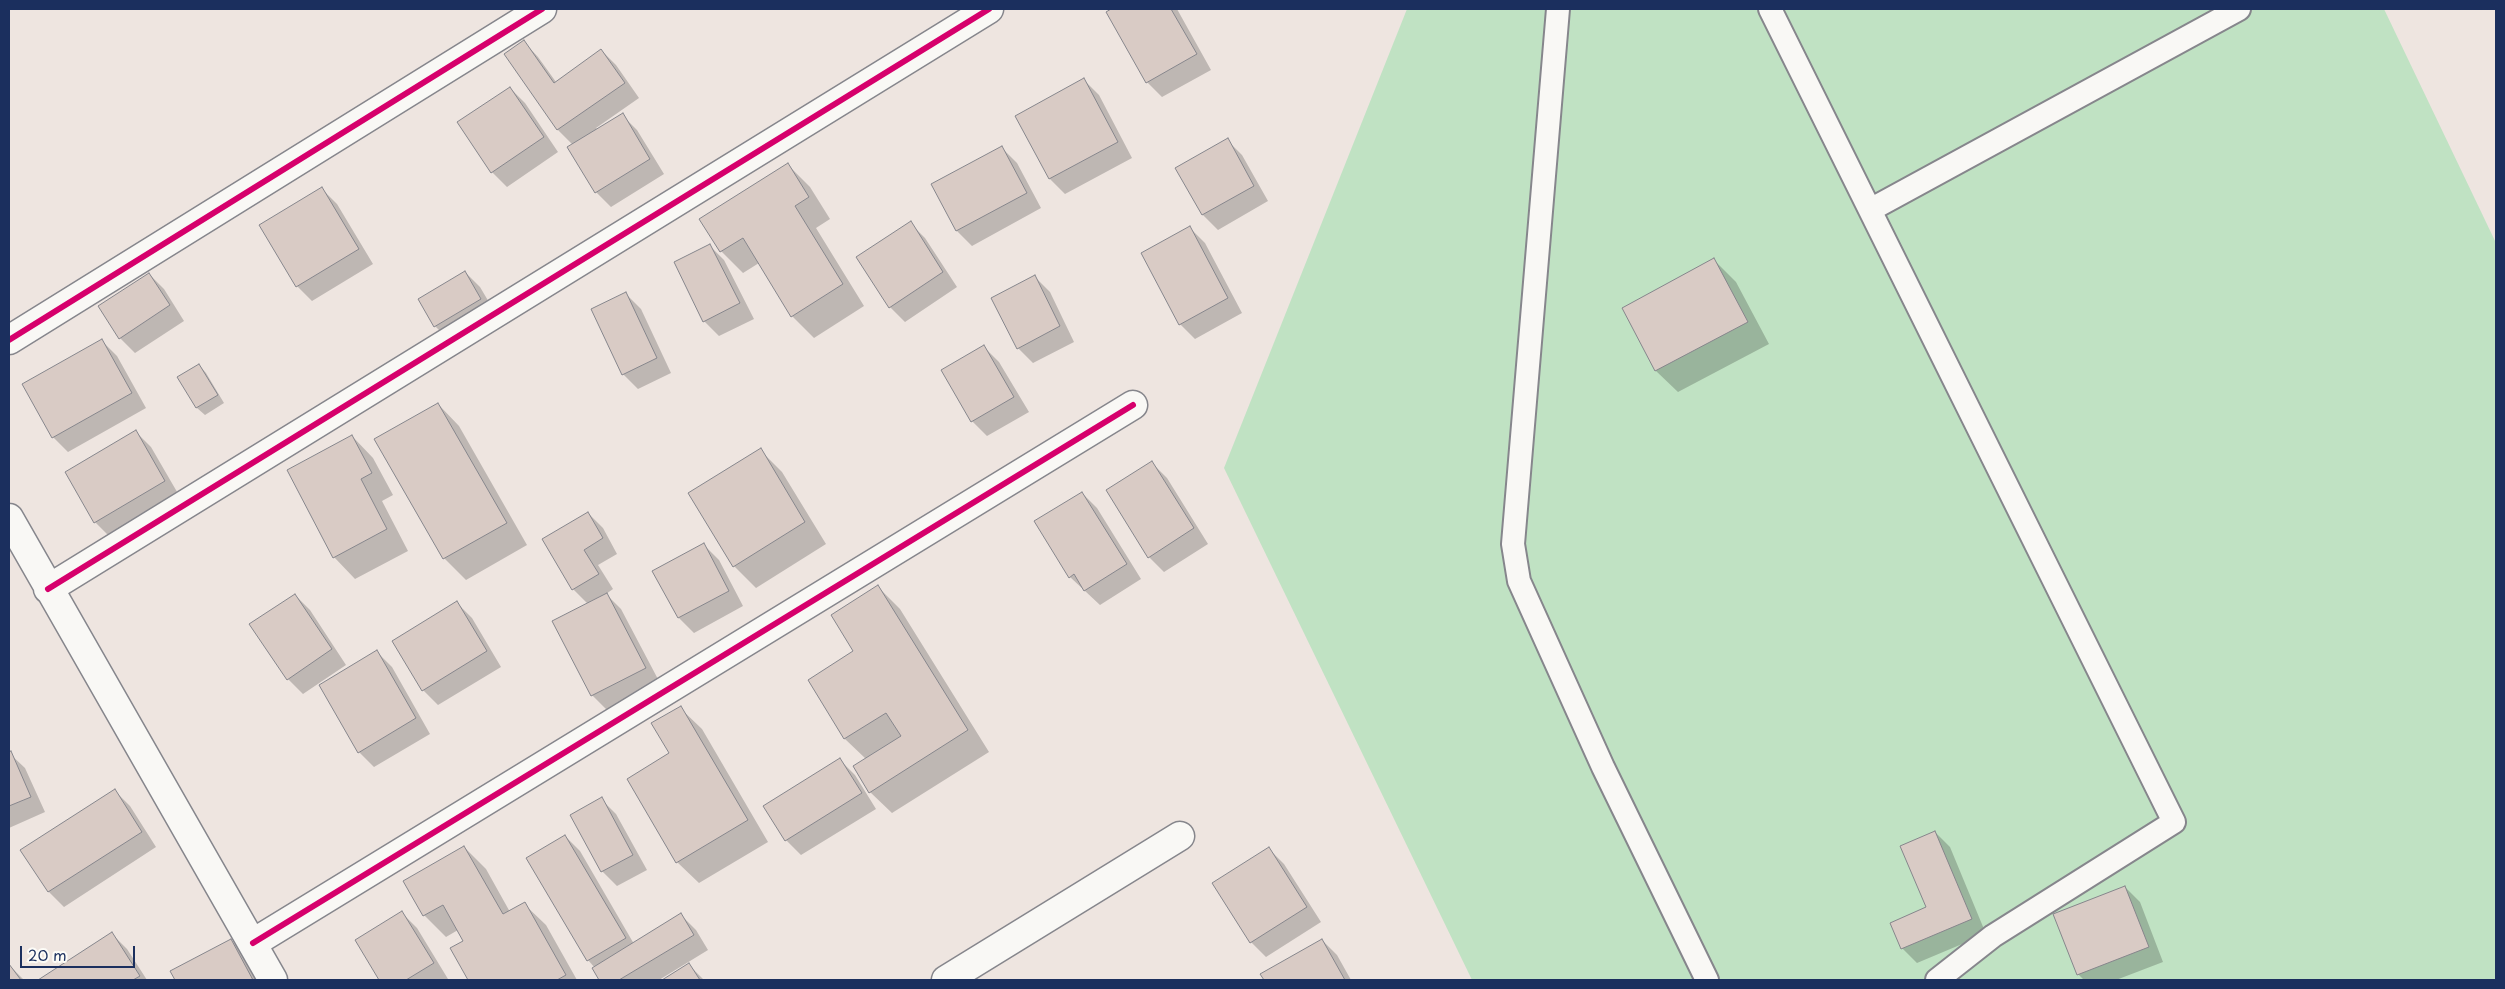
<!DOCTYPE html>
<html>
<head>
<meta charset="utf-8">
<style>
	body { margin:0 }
	#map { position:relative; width:2505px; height:989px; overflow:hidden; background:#eee5e0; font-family:"Playpen Sans",sans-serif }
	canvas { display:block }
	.frame { position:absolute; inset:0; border:10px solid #1b2f5e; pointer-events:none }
	.scale { position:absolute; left:20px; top:946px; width:115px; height:22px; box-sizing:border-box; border:2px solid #1b2f5e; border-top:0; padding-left:6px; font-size:15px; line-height:18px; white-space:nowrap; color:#1b2f5e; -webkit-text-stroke:4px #fdfcf7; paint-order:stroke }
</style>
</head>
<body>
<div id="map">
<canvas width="2505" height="989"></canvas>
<div class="frame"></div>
<div class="scale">20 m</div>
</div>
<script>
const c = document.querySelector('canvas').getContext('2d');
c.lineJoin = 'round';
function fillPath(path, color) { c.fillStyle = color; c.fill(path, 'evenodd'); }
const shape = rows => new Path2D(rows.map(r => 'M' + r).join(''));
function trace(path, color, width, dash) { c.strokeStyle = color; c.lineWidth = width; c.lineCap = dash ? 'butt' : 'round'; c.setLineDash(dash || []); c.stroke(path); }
const green = shape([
	[1407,9,2384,9,2496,243,2496,980,1472,980,1224,468]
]);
const shadow = shape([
	[1113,9,1177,9,1211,70,1162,97,1147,82,1108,12],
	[524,42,538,57,556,82,601,50,616,65,639,98,596,128,598,130,622,115,637,130,664,174,611,207,596,192,573,145,558,130,505,54],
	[1084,80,1099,95,1132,158,1065,194,1050,179,1017,116],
	[510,88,525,103,558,152,507,187,492,172],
	[1227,140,1242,155,1268,201,1218,230,1203,215,1177,168],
	[1002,148,1017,163,1041,208,972,246,957,231,932,185],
	[788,165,810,187,830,219,816,228,864,306,814,338,792,316,759,263,743,273,721,251,701,219],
	[322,189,337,204,373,264,312,301,297,286],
	[910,223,925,238,957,287,905,322,890,307],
	[1190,228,1205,243,1242,313,1195,339,1180,324],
	[709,245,724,260,754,319,719,336,704,321],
	[1714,260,1736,282,1769,344,1678,392,1656,371,1624,308],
	[465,272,480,287,496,314,450,341,435,326,420,299],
	[149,274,164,289,184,321,135,353,120,338],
	[1035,277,1050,292,1074,342,1033,363,1018,348],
	[626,294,641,309,671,373,638,389,623,374],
	[102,341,117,356,146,408,68,452,53,437],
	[984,347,999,362,1029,412,987,436,972,421],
	[199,365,206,373,224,403,205,415,197,408,179,377],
	[438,404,459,426,527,545,466,580,444,558,376,439],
	[136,432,151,447,180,497,110,537,95,522],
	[352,436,373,458,393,495,382,501,408,551,355,579,334,557],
	[760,450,782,472,826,544,756,588,734,566],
	[1152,463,1167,478,1208,544,1164,572,1149,557],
	[1082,493,1097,508,1141,579,1100,605,1070,577],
	[588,513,603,528,617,554,598,565,613,589,606,594,621,609,660,683,607,710,592,695,588,604,573,589,544,539],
	[704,545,719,560,743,606,694,633,679,618],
	[878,587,900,609,989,752,892,813,870,792,866,759,845,739,809,681,855,652],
	[295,595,310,610,346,665,303,694,288,679],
	[457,603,472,618,501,667,438,705,423,690],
	[377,652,392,667,430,734,374,767,359,752],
	[680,708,702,729,768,842,699,883,677,862,671,754],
	[9,753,25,768,45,812,9,828],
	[840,760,855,775,876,809,801,855,786,840],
	[115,791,130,806,156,847,64,907,49,892,22,850],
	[601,799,616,814,647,870,617,886,602,871],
	[1935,832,1950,847,1986,934,1917,963,1902,948,1928,908],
	[565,836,580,851,634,944,681,915,696,930,708,950,659,980,600,980,593,969,595,968,588,960],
	[464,847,486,869,510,912,524,904,546,925,577,980,470,980,452,949,464,942,458,930,446,937,424,915],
	[1269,849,1284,864,1321,922,1266,957,1251,942],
	[2125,887,2140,902,2163,962,2116,980,2084,980,2078,974],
	[402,913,417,928,448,979,381,980,356,941],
	[112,934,127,949,147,980,40,980],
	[231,940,246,955,259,980,176,980,171,972],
	[1322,940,1337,955,1351,980,1265,980,1262,974],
	[9,965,24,980,9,980],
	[689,965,704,980,664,980]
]);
const building = shape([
	[1111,9,1171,9,1197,54,1146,83,1106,12,1111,9],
	[524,40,554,83,601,49,625,83,557,130,504,54,524,40],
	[1084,78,1118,142,1049,179,1015,116,1084,78],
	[510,87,544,137,491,173,457,122,510,87],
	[623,113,650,159,595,193,567,147,623,113],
	[1228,138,1254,186,1202,215,1175,168,1228,138],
	[1002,146,1027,193,956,231,931,184,1002,146],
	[788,163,809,197,795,206,843,284,791,317,743,238,720,252,699,219,788,163],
	[322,187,359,249,296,287,259,225,322,187],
	[911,221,943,272,889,308,856,257,911,221],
	[1190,226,1228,298,1179,325,1141,253,1190,226],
	[710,244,740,303,703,322,674,262,710,244],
	[1714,258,1748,322,1655,371,1622,308,1714,258],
	[465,271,481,299,434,327,418,299,465,271],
	[149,273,170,305,119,339,98,306,149,273],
	[1035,275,1060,326,1017,349,991,298,1035,275],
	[626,292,657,358,622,375,591,309,626,292],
	[102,339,132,393,52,438,22,384,102,339],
	[984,345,1014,397,971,422,941,370,984,345],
	[199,364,218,395,196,408,177,377,199,364],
	[438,403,507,523,443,559,374,439,438,403],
	[136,430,165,481,94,523,65,472,136,430],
	[352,435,372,473,361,479,387,529,333,558,287,470,352,435],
	[761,448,805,522,733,567,688,493,761,448],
	[1152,461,1194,528,1148,558,1106,490,1152,461],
	[1082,492,1127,564,1084,591,1074,574,1069,578,1034,521,1082,492],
	[588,512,603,538,584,550,599,574,572,590,542,539,588,512],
	[704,543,729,591,678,618,652,571,704,543],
	[878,585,968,730,869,793,853,766,901,736,886,713,844,739,808,680,853,651,831,615,878,585],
	[607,593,646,668,591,696,552,621,607,593],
	[295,594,332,649,287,680,249,624,295,594],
	[457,601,487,651,422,691,392,641,457,601],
	[377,650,416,718,358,753,319,685,377,650],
	[681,706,748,820,676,863,627,779,669,753,651,723,681,706],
	[11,751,31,797,9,806,9,752,11,751],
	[840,758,862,793,785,841,763,806,840,758],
	[115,789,142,832,48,892,20,850,115,789],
	[602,797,633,855,601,872,570,815,602,797],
	[1935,831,1972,919,1901,949,1890,923,1926,907,1900,846,1935,831],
	[565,835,626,938,587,961,526,858,565,835],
	[464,846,503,914,525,902,566,975,557,980,468,980,450,948,463,941,443,905,423,916,403,881,464,846],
	[1269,847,1307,907,1250,943,1212,883,1269,847],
	[2125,886,2149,947,2077,975,2053,914,2125,886],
	[402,911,434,963,406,980,379,980,355,940,402,911],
	[681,913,694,935,619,980,599,980,592,968,681,913],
	[112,932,140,976,133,980,38,980,112,932],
	[231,939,253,980,175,980,170,971,231,939],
	[1322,939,1345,980,1264,980,1260,974,1322,939],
	[689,963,700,980,662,980,689,963],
	[9,964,21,980,9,980,9,964]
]);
const lane = shape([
	[1558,9,1513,544,1519,581,1603,767,1707,980],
	[1770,9,2174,822,1993,936,1937,980],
	[1870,210,2239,9]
]);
const street = shape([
	[9,340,542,9],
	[9,518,273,980],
	[48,589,989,9],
	[253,943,1133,405],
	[946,980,1180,836]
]);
const cycleway = shape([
	[9,340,542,9],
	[48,589,989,9],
	[253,943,1133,405]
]);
fillPath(green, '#c0e2c3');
fillPath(shadow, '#0003');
fillPath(building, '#d9cbc5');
trace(building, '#86868c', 1);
trace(lane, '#86868c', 26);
trace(street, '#86868c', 31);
trace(lane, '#f9f8f5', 22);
trace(street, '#f9f8f5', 28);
trace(cycleway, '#d6006c', 6);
</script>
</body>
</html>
